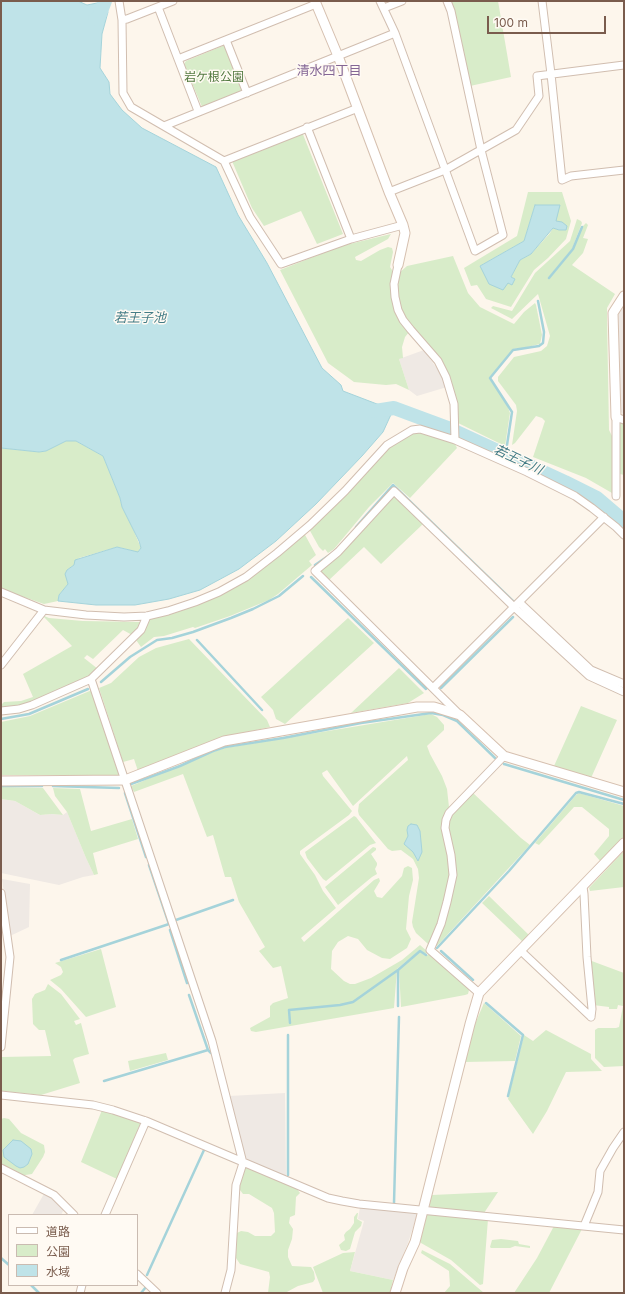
<!DOCTYPE html>
<html>
<head>
<meta charset="utf-8">
<style>
	body { margin:0 }
	#map { position:relative; width:625px; height:1294px; overflow:hidden; background:#fdf6ec; font-family:Inter,"Noto Sans JP",sans-serif }
	canvas { display:block }
	.frame { position:absolute; inset:0; border:2px solid #7a5c4d; pointer-events:none }
	.legend { position:absolute; left:8px; top:1214px; width:130px; height:72px; box-sizing:border-box; background:#fffaf3; border:1px solid #cabbb1; margin:0; padding:5px 7px; list-style:none; font-size:12px; color:#7a5c4d }
	.legend li { display:flex; align-items:center; gap:8px; height:20px }
	.legend b { width:20px; border:1px solid #cabbb1 }
	.scale { position:absolute; left:487px; top:16px; width:119px; height:18px; box-sizing:border-box; border:2px solid #7a5c4d; border-top:0; padding-left:5px; font-size:12px; line-height:14px; white-space:nowrap; color:#7a5c4d; -webkit-text-stroke:3px #fffaf3; paint-order:stroke }
</style>
</head>
<body>
<div id="map">
<canvas width="625" height="1294"></canvas>
<div class="frame"></div>
<ul class="legend">
<li><b style="height:5px;background:#fff"></b>道路</li>
<li><b style="height:11px;background:#d8ecc9"></b>公園</li>
<li><b style="height:11px;background:#bfe3e8"></b>水域</li>
</ul>
<div class="scale">100 m</div>
</div>
<script>
const c = document.querySelector('canvas').getContext('2d');
c.lineJoin = 'round';
function fillPath(path, color) { c.fillStyle = color; c.fill(path, 'evenodd'); }
const shape = rows => new Path2D(rows.map(r => 'M' + r).join(''));
function trace(path, color, width, dash) { c.strokeStyle = color; c.lineWidth = width; c.lineCap = dash ? 'butt' : 'round'; c.setLineDash(dash || []); c.stroke(path); }
function drawText(font, color, halo, rows, align = 'center') {
  c.font = font + ' Inter,"Noto Sans JP",sans-serif'; c.lineWidth = 3; c.setLineDash([]); c.textBaseline = 'middle'; c.strokeStyle = halo; c.fillStyle = color; for (const [text, x, y, turn = 0] of rows) {
    c.save(); c.translate(x, y); c.rotate((+turn || 0) * Math.PI / 180); c.textAlign = isNaN(turn) ? turn : align; if (halo) c.strokeText(text, 0, 0); c.fillText(text, 0, 0); c.restore();
  }
}
const industrial = shape([
	[624,304,624,415,619,410,618,312],
	[424,350,440,373,447,387,417,396,409,390,399,359],
	[1,799,15,801,40,815,52,814,63,815,67,812,86,858,94,875,83,877,59,885,1,873],
	[2,879,30,884,29,927,10,936],
	[285,1093,286,1176,245,1159,229,1096],
	[45,1192,64,1209,61,1215,32,1215],
	[360,1207,416,1212,417,1215,408,1243,393,1280,350,1271,364,1221,358,1219]
]);
const green = shape([
	[449,1,498,1,511,77,470,86],
	[225,45,243,90,202,107,184,64,186,61],
	[302,132,343,234,317,244,301,211,264,226,252,208,232,161],
	[528,192,562,192,571,221,566,239,548,258,534,270,511,307,486,299,477,285,471,286,464,268,517,236],
	[535,205,556,221,559,230,553,228,550,233,531,254,520,260,511,277,515,279,511,284,480,266,524,241],
	[577,219,581,221,582,223,572,249,548,278,549,279,573,250,583,226,586,223,588,225,583,238,588,239,583,253,572,265,615,294,607,308,607,317,609,430,613,438,614,491,612,493,586,478,533,457,545,421,542,418,536,416,515,443,512,445,517,411,516,405,498,381,498,377,514,357,541,351,547,346,550,336,538,294,512,319,491,308,493,306,512,311,535,273,570,241],
	[391,234,388,239,355,257,356,260,361,261,380,250,388,247,392,248,393,252,390,267,392,270,392,301,397,315,409,332,405,337,402,347,403,358,399,359,409,390,396,384,386,385,354,382,328,363,280,270,341,246],
	[453,256,468,293,480,307,514,324,524,312,535,303,536,305,542,335,540,344,523,348,513,349,489,378,507,405,510,413,505,446,458,423,455,397,451,383,445,369,438,357,403,315,398,298,398,286,399,273,407,266],
	[618,420,624,423,624,475,620,474],
	[414,432,428,433,455,444,457,448,410,498,393,483,369,507,334,549,328,553,325,549,323,551,319,547,309,529,389,447],
	[66,441,76,441,103,456,120,498,122,507,130,522,141,548,138,552,135,552,126,549,117,547,79,558,74,565,67,570,68,584,59,595,58,601,44,604,1,589,1,448,40,452,46,451],
	[394,496,423,524,381,564,364,547,328,581,320,574,320,570],
	[304,533,316,555,309,561,312,565,278,594,269,600,230,616,195,628,193,627,164,636,154,637,141,647,136,640,144,631,150,619,221,594],
	[42,615,49,618,83,621,142,622,134,636,123,630,93,659,87,655,84,658,98,669,93,674,42,698,15,707,1,708,1,705,4,702,21,701,33,697,23,674,72,646],
	[348,618,374,643,285,724,276,719,273,710,261,697],
	[189,639,267,720,270,727,216,739,138,771,134,759,123,762,99,688,111,683,139,657,156,648],
	[399,668,424,693,408,703,351,713],
	[92,690,120,774,119,775,1,775,1,722,30,716],
	[581,706,617,720,591,778,554,766],
	[431,714,437,717,444,725,444,730,427,746,430,754,442,776,447,789,449,807,444,815,442,822,448,855,450,875,443,909,429,944,428,944,416,933,413,927,412,922,419,878,418,869,413,859,401,850,392,851,388,849,359,815,358,811,359,804,408,760,407,756,353,806,327,770,322,773,323,776,352,811,349,815,300,851,300,854,315,875,323,891,336,908,301,938,304,942,374,880,379,878,380,881,374,891,377,897,382,898,402,876,404,868,408,866,412,868,413,880,409,896,406,929,411,939,407,948,390,959,382,958,367,950,358,939,348,936,338,942,332,951,331,969,344,981,350,984,355,984,371,978,402,960,420,945,428,952,426,954,420,950,397,969,394,1008,256,1032,251,1031,250,1028,270,1017,270,1006,273,1003,288,998,281,966,273,968,259,951,265,947,239,902,231,877,225,877,213,835,207,837,183,774,134,792,131,786,213,752,225,748],
	[1,787,43,788,63,815,52,814,40,815,15,801,1,799],
	[53,788,80,789,91,831,132,819,138,839,93,853,98,874,94,875,86,858,67,812,55,796],
	[473,793,521,838,530,845,437,946,435,945,451,896,448,828,449,820,451,816],
	[579,793,624,806,624,837,601,862,594,854,609,836,609,829,582,807,574,807,539,845,535,843,576,795],
	[354,816,356,817,376,843,370,845,326,881,323,879,307,858,305,852],
	[373,847,376,848,376,850,371,854,377,863,377,865,375,869,377,874,372,877,338,905,325,887],
	[624,851,624,887,590,891,589,888],
	[489,896,530,936,524,943,482,903],
	[101,949,116,1007,86,1017,61,989,50,980,61,975,63,972,61,967,55,963],
	[420,952,426,956,430,953,468,987,469,990,468,994,465,995,401,1007,399,970],
	[589,960,624,973,624,1066,604,1067,595,1058,595,1030,598,1028,616,1028,619,1027,623,1006,618,1005,617,1009,609,1009,609,1007,593,1005],
	[48,984,61,994,80,1019,74,1021,76,1025,81,1023,89,1054,75,1058,73,1060,80,1083,41,1095,2,1091,1,1089,2,1057,51,1056,45,1030,39,1030,33,1024,32,999,35,994,45,990],
	[484,1003,521,1036,515,1061,465,1062,475,1024],
	[546,1030,591,1054,591,1059,602,1071,566,1072,547,1111,533,1134,508,1099,524,1035,533,1041],
	[166,1053,168,1060,130,1071,128,1061],
	[102,1110,141,1122,117,1179,81,1162],
	[4,1118,9,1119,21,1133,44,1145,45,1152,43,1157,32,1174,19,1176,1,1166,1,1119],
	[247,1167,297,1189,300,1193,296,1197,295,1215,290,1217,289,1223,293,1229,292,1239,288,1250,288,1257,292,1266,311,1267,314,1272,315,1279,313,1282,298,1286,285,1293,268,1293,270,1277,269,1272,240,1264,236,1258,237,1233,241,1231,248,1232,255,1236,271,1236,275,1232,274,1213,272,1208,249,1194,243,1194,240,1190,240,1186,244,1169],
	[498,1192,484,1213,431,1208,429,1205,432,1195],
	[357,1213,358,1213,357,1219,362,1222,361,1226,355,1232,350,1249,346,1251,341,1250,339,1245,345,1240,344,1235,346,1232,350,1229,354,1223,354,1217],
	[430,1214,488,1219,483,1284,480,1285,451,1260,421,1243,419,1241,427,1215],
	[554,1226,582,1229,549,1293,514,1293,537,1258],
	[501,1239,518,1241,519,1244,530,1246,530,1248,515,1246,510,1248,491,1248,490,1247,492,1240],
	[422,1250,450,1264,484,1293,444,1293,450,1286,449,1271,421,1253],
	[355,1252,350,1271,393,1280,390,1293,323,1293,313,1267,343,1253]
]);
const water = shape([
	[1,1,78,1,87,5,102,2,108,12,102,34,100,68,109,82,110,94,122,110,142,128,216,167,238,215,267,263,322,368,341,385,343,391,377,404,394,408,383,432,362,456,316,504,276,541,239,569,200,590,169,599,135,605,96,605,58,601,59,595,68,584,65,574,67,570,74,565,75,560,117,547,138,552,141,548,139,541,122,507,120,498,103,456,76,441,66,441,46,451,39,452,1,448,1,1],
	[535,205,560,205,556,221,562,222,567,226,566,230,559,230,553,228,531,254,520,260,511,277,515,279,512,285,508,283,503,290,489,284,480,266,524,241,535,205],
	[411,824,417,825,420,831,422,852,418,861,413,852,404,844,408,836,407,830,408,826,411,824],
	[13,1140,21,1141,31,1149,32,1154,28,1164,24,1167,20,1168,16,1166,4,1157,3,1150,13,1140]
]);
const stream = shape([
	[549,278,573,249,582,227],
	[507,445,512,412,490,378,513,350,539,346,543,343,544,332,538,301],
	[356,527,393,485,515,603],
	[315,565,331,554],
	[311,577,426,689],
	[197,640,262,710],
	[101,682,130,657,157,640,172,638,193,632,231,618,253,609,279,596,303,576],
	[441,688,513,617],
	[1,719,29,714,88,689],
	[504,764,624,800],
	[131,784,180,766,213,751,225,747,283,738,361,723,431,713,443,715,457,721,495,758],
	[1,786,42,786],
	[53,786,119,788],
	[125,793,146,857],
	[176,920,233,900],
	[170,930,187,983],
	[437,948,509,871,576,793,579,792,624,804],
	[441,951,473,980],
	[61,960,169,924,149,865],
	[398,970,398,1006],
	[189,995,208,1050,211,1053],
	[486,1003,523,1035,508,1096],
	[290,1023,289,1010,340,1005,353,1002,398,970,420,951,426,955],
	[288,1035,288,1175],
	[104,1081,208,1050],
	[394,1203,399,1017],
	[1,1258,9,1265],
	[147,1275,204,1150],
	[31,1285,39,1293],
	[141,1293,146,1287]
]);
const river = shape([
	[95,19,98,19,105,1],
	[375,411,394,408,448,428,565,482,597,498,624,521]
]);
const street = shape([
	[119,1,122,20,123,93,131,107,224,161,250,217,281,264,351,239],
	[380,1,395,33,475,251,503,235,481,150,451,11,447,1],
	[542,1,551,74,562,180,571,176,624,170],
	[158,7,198,111],
	[384,8,402,1],
	[122,20,127,19,173,1],
	[226,40,247,93],
	[178,59,316,4],
	[164,126,395,33],
	[307,127,351,239,403,225],
	[224,161,358,108],
	[389,192,445,170,516,130,539,96,537,76,624,65],
	[398,265,394,284,395,297,398,310,403,320,411,330,438,361,446,377,454,404,455,440],
	[616,496,616,417,624,420],
	[1,592,44,610,86,615,124,617,147,616,168,611,195,602,219,592,246,577,277,553,310,525,345,491,387,445,412,430,420,429,455,440,527,472,575,496,592,508,616,527,624,535],
	[519,602,591,670,624,684],
	[1,665,44,610],
	[91,679,212,1041,243,1163,236,1185,231,1270,225,1293],
	[433,688,604,517],
	[1,711,19,709,32,705,91,679,141,630,147,616],
	[460,715,315,571,338,552,394,491,514,607,589,676,624,692],
	[583,887,584,894,587,957,592,1009,591,1017],
	[1,893,10,957,1,1047],
	[521,951,591,1017],
	[479,993,430,950,441,924,447,902,453,875,451,855,445,828,446,820,449,813,504,756],
	[1,1095,93,1105,113,1110,146,1121,328,1198,342,1201,359,1204,624,1230],
	[1,1168,54,1195,74,1215],
	[105,1215,146,1121],
	[584,1226,598,1192,600,1171,613,1148,624,1132],
	[137,1274,157,1293],
	[80,1293,82,1285]
]);
const secondary = shape([
	[315,1,338,56,389,192,403,225,405,233,398,265],
	[616,417,613,313,624,296],
	[1,781,125,780,224,741,417,707,434,707,460,715,504,756,624,792],
	[395,1293,403,1268,415,1242,470,1024,479,993,624,843]
]);
const parkNames = [
	["岩ケ根公園",214,77]
];
const neighbourhoodNames = [
	["清水四丁目",329,71]
];
const waterNames = [
	["若王子池",140,318],
	["若王子川",518,460,25]
];
fillPath(industrial, '#efe9e4');
fillPath(green, '#d8ecc9');
fillPath(water, '#bfe3e8');
trace(water, '#a5d3da', 1);
trace(stream, '#a5d3da', 2.5);
trace(river, '#bfe3e8', 14);
trace(street, '#d1beb0', 9);
trace(secondary, '#d6c0b0', 11);
trace(street, '#fff', 7);
trace(secondary, '#fff', 9);
drawText('12px', '#537a41', '#fffaf3', parkNames);
drawText('13px', '#846695', '#fffaf3', neighbourhoodNames);
drawText('italic 13px', '#437c86', '#fffaf3', waterNames);
</script>
</body>
</html>
